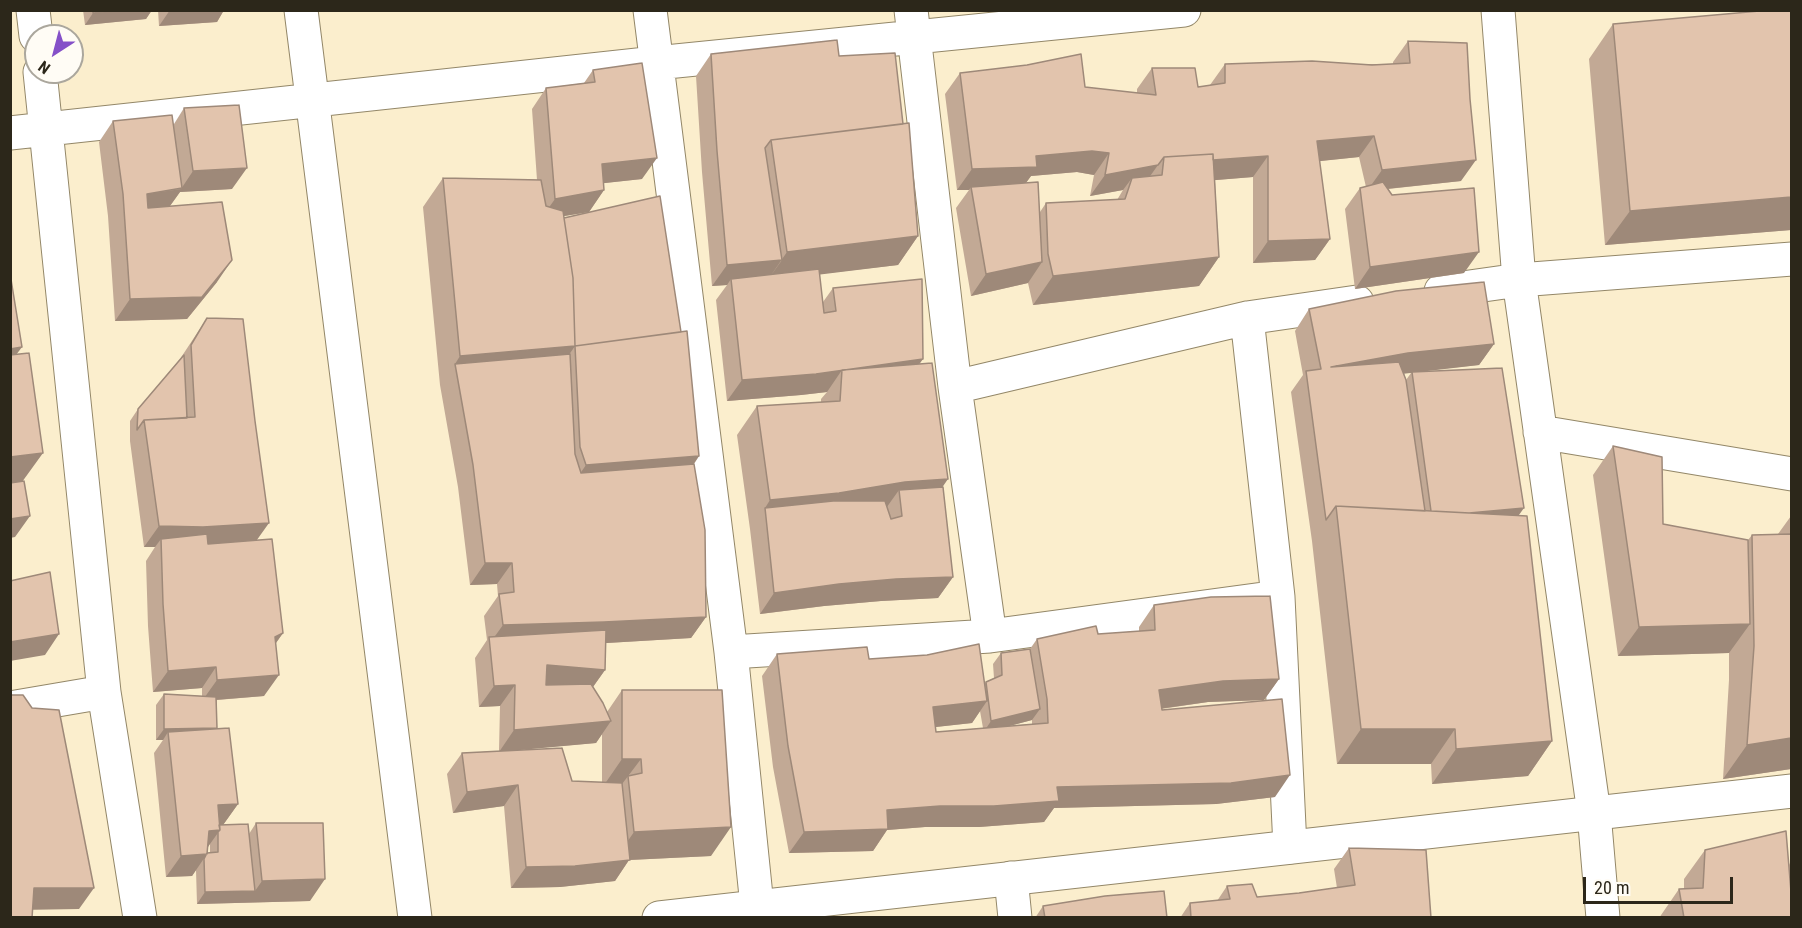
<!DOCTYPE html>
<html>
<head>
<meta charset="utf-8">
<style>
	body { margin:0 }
	#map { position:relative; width:1802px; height:928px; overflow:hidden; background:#fbeecd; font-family:"Roboto Condensed",sans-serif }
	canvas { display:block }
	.frame { position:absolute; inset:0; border:12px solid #2c271a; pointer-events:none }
	.north { position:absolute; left:24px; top:24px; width:60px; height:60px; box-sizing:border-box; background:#fffcf5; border:2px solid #aba79d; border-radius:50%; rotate:216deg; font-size:16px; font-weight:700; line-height:24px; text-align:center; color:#2c271a }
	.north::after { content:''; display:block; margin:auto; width:21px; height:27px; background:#8550c8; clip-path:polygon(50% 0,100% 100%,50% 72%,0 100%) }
	.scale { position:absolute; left:1583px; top:877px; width:150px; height:27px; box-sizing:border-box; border:3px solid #2c271a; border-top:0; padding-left:8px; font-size:18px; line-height:21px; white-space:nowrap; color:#2c271a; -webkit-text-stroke:4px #fffcf5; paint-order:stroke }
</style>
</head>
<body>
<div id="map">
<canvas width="1802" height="928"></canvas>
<div class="frame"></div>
<div class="north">N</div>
<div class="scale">20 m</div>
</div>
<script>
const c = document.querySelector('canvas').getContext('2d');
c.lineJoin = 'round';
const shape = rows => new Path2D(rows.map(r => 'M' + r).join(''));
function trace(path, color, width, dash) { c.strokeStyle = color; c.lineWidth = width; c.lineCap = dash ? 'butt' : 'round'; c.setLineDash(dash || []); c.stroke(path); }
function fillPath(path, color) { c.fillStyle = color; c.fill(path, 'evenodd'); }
const minor = shape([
	[33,10,36,36],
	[301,10,415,918],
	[650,10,731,652,757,906],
	[911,10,955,387,990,636],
	[1498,10,1519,280,1594,813,1603,918],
	[40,72,104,692,140,918],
	[10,133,656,63,1184,10],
	[1441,291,1519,280,1792,259],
	[1247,318,1278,597,1290,847],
	[955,387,1247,318,1357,302],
	[1540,432,1792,474],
	[731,652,990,636,1278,597],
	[10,708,104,692],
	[1011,878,1015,918]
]);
const tertiary = shape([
	[659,918,1792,791]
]);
const wall = shape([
	[83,10,152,10,146,19,85,25],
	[158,10,224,10,217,22,159,26],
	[1791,10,1791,230,1605,245,1589,59,1613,24],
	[1408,41,1461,181,1388,189,1392,195,1464,273,1355,289,1345,209,1360,188,1366,187,1359,157,1319,161,1330,239,1315,260,1253,263,1253,177,1215,180,1219,257,1199,286,1033,305,1028,283,971,296,956,208,969,190,957,190,945,94,960,73,1137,93,1137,89,1152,68,1198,87,1210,85,1225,64,1393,64,1393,62],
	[1077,172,1094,175,1090,196,1123,190,1117,200,1046,203,1040,212,1026,183,1031,176],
	[711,54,839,56,903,124,918,236,898,265,819,274,823,302,833,288,919,364,943,487,953,577,938,598,881,601,824,606,760,614,750,529,737,435,757,406,821,402,821,399,827,392,801,395,727,401,716,300,727,285,712,286,702,172,696,76],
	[593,70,642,179,604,183,604,190,589,212,564,216,564,218,699,456,694,464,706,617,691,638,606,643,605,670,593,687,607,712,622,690,711,856,629,860,615,881,560,887,511,888,504,806,453,813,447,774,462,753,499,751,500,706,479,707,475,658,487,640,484,616,498,596,497,584,470,585,458,487,440,385,423,207,443,178,537,180,532,109,546,88,584,83],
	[602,734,602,783,572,781,514,750,596,743],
	[184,108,232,189,180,192,170,206,217,282,187,319,115,321,108,216,99,142,113,121,174,124],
	[1309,309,1494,344,1479,365,1421,371,1518,516,1552,741,1528,776,1432,784,1431,764,1337,764,1312,541,1291,392,1303,375,1295,331],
	[1404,373,1411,373,1406,380],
	[207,318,256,541,283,633,276,643,264,696,217,700,217,728,238,804,223,825,249,834,256,823,310,901,197,904,196,870,192,876,166,877,154,753,163,740,156,740,156,705,164,694,202,696,202,688,153,692,148,626,146,561,155,547,144,547,130,441,130,421,138,409,180,359],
	[210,843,210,853,207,853,208,847],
	[1613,446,1663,524,1748,540,1752,535,1778,534,1791,516,1791,769,1723,779,1729,680,1729,653,1618,656,1593,475],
	[1154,605,1279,679,1264,700,1208,702,1161,709,1162,710,1275,797,1216,804,1054,808,1044,822,979,827,925,827,887,830,873,851,789,853,773,767,762,676,777,654,869,659,985,684,986,682,994,678,993,664,1001,653,1030,649,1037,639,1139,631,1139,627],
	[980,711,983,728,936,732,935,727,972,723],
	[1032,720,1032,724,1009,726],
	[1349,848,1431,918,1180,918,1190,903,1217,901,1227,886,1257,897,1299,893,1337,888,1334,869],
	[1705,850,1789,865,1791,861,1791,918,1659,918,1679,889,1684,889,1684,879],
	[1043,906,1167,918,1035,918]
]);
const shadedWall = shape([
	[126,10,152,10,146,19,85,25,93,13],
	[170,10,224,10,217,22,159,26],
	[1374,136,1359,157,1302,163,1317,141],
	[1092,151,1109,153,1094,175,1077,172,1031,176,1022,188,971,187,969,190,957,190,972,169,1036,156],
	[1268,156,1253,177,1156,185,1162,175,1163,164],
	[657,158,642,179,587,185,602,164],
	[1476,160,1461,181,1367,191,1382,170],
	[1158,165,1143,186,1132,178,1123,190,1090,196,1105,175],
	[247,168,232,189,180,192,167,210,132,215,147,194,181,189,193,171],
	[604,190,589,212,540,220,555,199],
	[1791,197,1791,230,1605,245,1630,211],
	[918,236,898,265,767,281,787,252],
	[1330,239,1315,260,1253,263,1268,241],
	[1479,252,1464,273,1355,289,1370,267],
	[1219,257,1199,286,1033,305,1053,276],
	[232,260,217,282,187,319,115,321,130,299],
	[782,260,767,281,731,279,727,285,712,286,727,265],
	[1042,262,1028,283,971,296,986,274],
	[1494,344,1479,365,1393,375,1331,367,1408,353],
	[575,346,555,375,455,364,460,356],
	[22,347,10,363,10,349],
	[923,359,908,380,842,370],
	[842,370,827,392,801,395,727,401,742,380],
	[43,453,22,482,10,484,10,457],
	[699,456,679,485,566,494,586,465],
	[948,479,928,508,899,490,884,511,765,508,770,500,905,482],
	[1524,508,1503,537,1432,517],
	[30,516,15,537,10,538,10,519],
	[269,523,254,544,188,548,161,539,155,547,144,547,159,526],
	[485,563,512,563,497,584,470,585],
	[953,577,938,598,881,601,824,606,760,614,774,593,839,584,896,579],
	[706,617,691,638,590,644,490,643,503,625],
	[1750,624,1729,653,1618,656,1639,627],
	[283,633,268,654,275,637],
	[59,634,45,655,10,661,10,642],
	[547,665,605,670,590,691,533,687],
	[216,667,202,688,153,692,168,671],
	[279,675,264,696,202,701,217,680],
	[1279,679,1264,700,1208,702,1144,711,1159,690,1223,681],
	[515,685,500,706,479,707,494,686],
	[987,701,972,723,918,729,933,707],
	[1040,709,1032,720,983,733,991,721],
	[611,721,596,743,499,752,514,730],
	[217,728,169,740,168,732,163,740,156,740,164,729],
	[1361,729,1455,729,1431,764,1337,764],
	[1791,738,1791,769,1723,779,1747,745],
	[1552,741,1528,776,1432,784,1456,749],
	[622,759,641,759,619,788,602,788],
	[1290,775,1275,797,1216,804,1054,808,1044,822,979,827,925,827,887,830,873,851,789,853,804,832,887,810,940,806,1057,787],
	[518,785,504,806,453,813,467,792],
	[238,804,223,825,203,826,218,805],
	[731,827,711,856,629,860,615,881,560,887,511,888,526,867,614,861,634,832],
	[220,830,205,851,209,831],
	[207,854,192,876,166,877,181,856],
	[325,879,310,901,197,904,205,892,255,891,262,881],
	[34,888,94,888,79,909,19,910]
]);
const building = shape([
	[93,10,126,10,93,13,93,10],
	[1771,10,1791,10,1791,197,1630,211,1613,24,1771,10],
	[837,40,839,56,895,53,903,124,771,140,765,148,782,260,727,265,717,151,711,54,837,40],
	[1408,41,1467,43,1470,99,1476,160,1382,170,1374,136,1317,141,1330,239,1268,241,1268,156,1213,160,1213,154,1164,157,1158,165,1105,175,1109,153,1092,151,1036,156,1037,167,972,169,960,73,1027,65,1081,54,1085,87,1156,95,1152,68,1195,68,1198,87,1225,83,1225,64,1312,61,1372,65,1410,63,1408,41],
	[642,63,657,158,602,164,604,190,555,199,546,88,595,82,593,70,642,63],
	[239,105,247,168,193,171,184,108,239,105],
	[172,115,182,188,147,194,148,208,222,202,232,260,202,297,130,299,123,194,113,121,172,115],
	[909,123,918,236,787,252,771,140,909,123],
	[1213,154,1219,257,1053,276,1048,254,1046,203,1125,199,1132,178,1162,175,1164,157,1213,154],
	[443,178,541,180,546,206,563,211,573,278,575,346,460,356,443,178],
	[1038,182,1042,262,986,274,971,187,1038,182],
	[1383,182,1392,195,1474,188,1479,252,1370,267,1360,188,1383,182],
	[660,196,681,332,575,346,573,278,564,218,660,196],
	[819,269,824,313,836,311,833,288,922,279,923,359,816,374,742,380,731,279,819,269],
	[10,273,22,347,10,349,10,273],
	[1484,282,1494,344,1408,353,1331,367,1399,362,1406,380,1425,511,1336,506,1326,520,1306,371,1321,369,1309,309,1396,291,1484,282],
	[207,318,243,319,255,421,269,523,203,527,159,526,144,420,195,417,191,345,207,318],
	[687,331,699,456,586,465,580,447,575,346,687,331],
	[29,353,43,453,10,457,10,355,29,353],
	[570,354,575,454,581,473,694,464,705,530,706,617,604,622,503,625,499,594,514,592,512,563,485,563,473,465,455,364,570,354],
	[184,355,187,418,144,420,137,430,138,409,184,355],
	[932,363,948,479,905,482,839,493,770,500,757,406,840,401,842,370,932,363],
	[1502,368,1524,508,1469,513,1431,511,1412,372,1502,368],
	[1613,446,1662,457,1663,524,1748,540,1750,624,1639,627,1613,446],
	[24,481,30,516,10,519,10,483,24,481],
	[943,487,953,577,896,579,839,584,774,593,765,508,833,501,885,501,891,519,902,516,899,490,943,487],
	[1336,506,1527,516,1552,741,1456,749,1455,729,1361,729,1336,506],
	[207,534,208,544,272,539,283,633,275,637,279,675,217,680,216,667,168,671,163,604,161,539,207,534],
	[1791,534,1791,738,1747,745,1754,646,1752,535,1791,534],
	[50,572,59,634,10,642,10,581,50,572],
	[1270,596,1279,679,1223,681,1159,690,1162,710,1282,699,1290,775,1231,783,1057,787,1059,801,994,806,940,806,887,810,888,829,804,832,788,746,777,654,867,647,869,659,927,655,979,644,987,701,933,707,936,732,1048,723,1047,699,1037,639,1096,626,1098,634,1155,630,1154,605,1211,597,1270,596],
	[606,630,605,670,547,665,546,685,591,684,603,703,611,721,514,730,515,685,494,686,489,637,606,630],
	[1030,649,1040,709,991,721,986,682,1002,675,1001,653,1030,649],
	[622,690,722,690,731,827,634,832,628,776,642,773,641,759,622,759,622,690],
	[164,694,216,697,217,728,164,729,164,694],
	[10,695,23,695,32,708,59,710,94,888,34,888,32,918,10,918,10,695],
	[229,728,238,804,218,805,220,830,209,831,207,854,181,856,168,732,229,728],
	[562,748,572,781,622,783,630,860,575,866,526,867,518,785,467,792,462,753,562,748],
	[256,823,323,823,325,879,262,881,256,823],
	[248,824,255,891,205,892,204,859,207,853,218,852,218,832,220,830,219,825,248,824],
	[1786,831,1791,892,1791,918,1684,918,1679,889,1703,888,1705,850,1786,831],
	[1349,848,1426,850,1431,918,1191,918,1190,903,1230,899,1227,886,1252,884,1257,897,1299,893,1355,885,1349,848],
	[1164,891,1167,918,1045,918,1043,906,1105,896,1164,891]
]);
trace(minor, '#938768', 35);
trace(tertiary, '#938768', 35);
trace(minor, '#fff', 33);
trace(tertiary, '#fff', 33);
fillPath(wall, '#c2a995');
fillPath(shadedWall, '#9e8979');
fillPath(building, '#e2c4ad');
trace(building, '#9e8979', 1.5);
</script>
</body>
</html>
